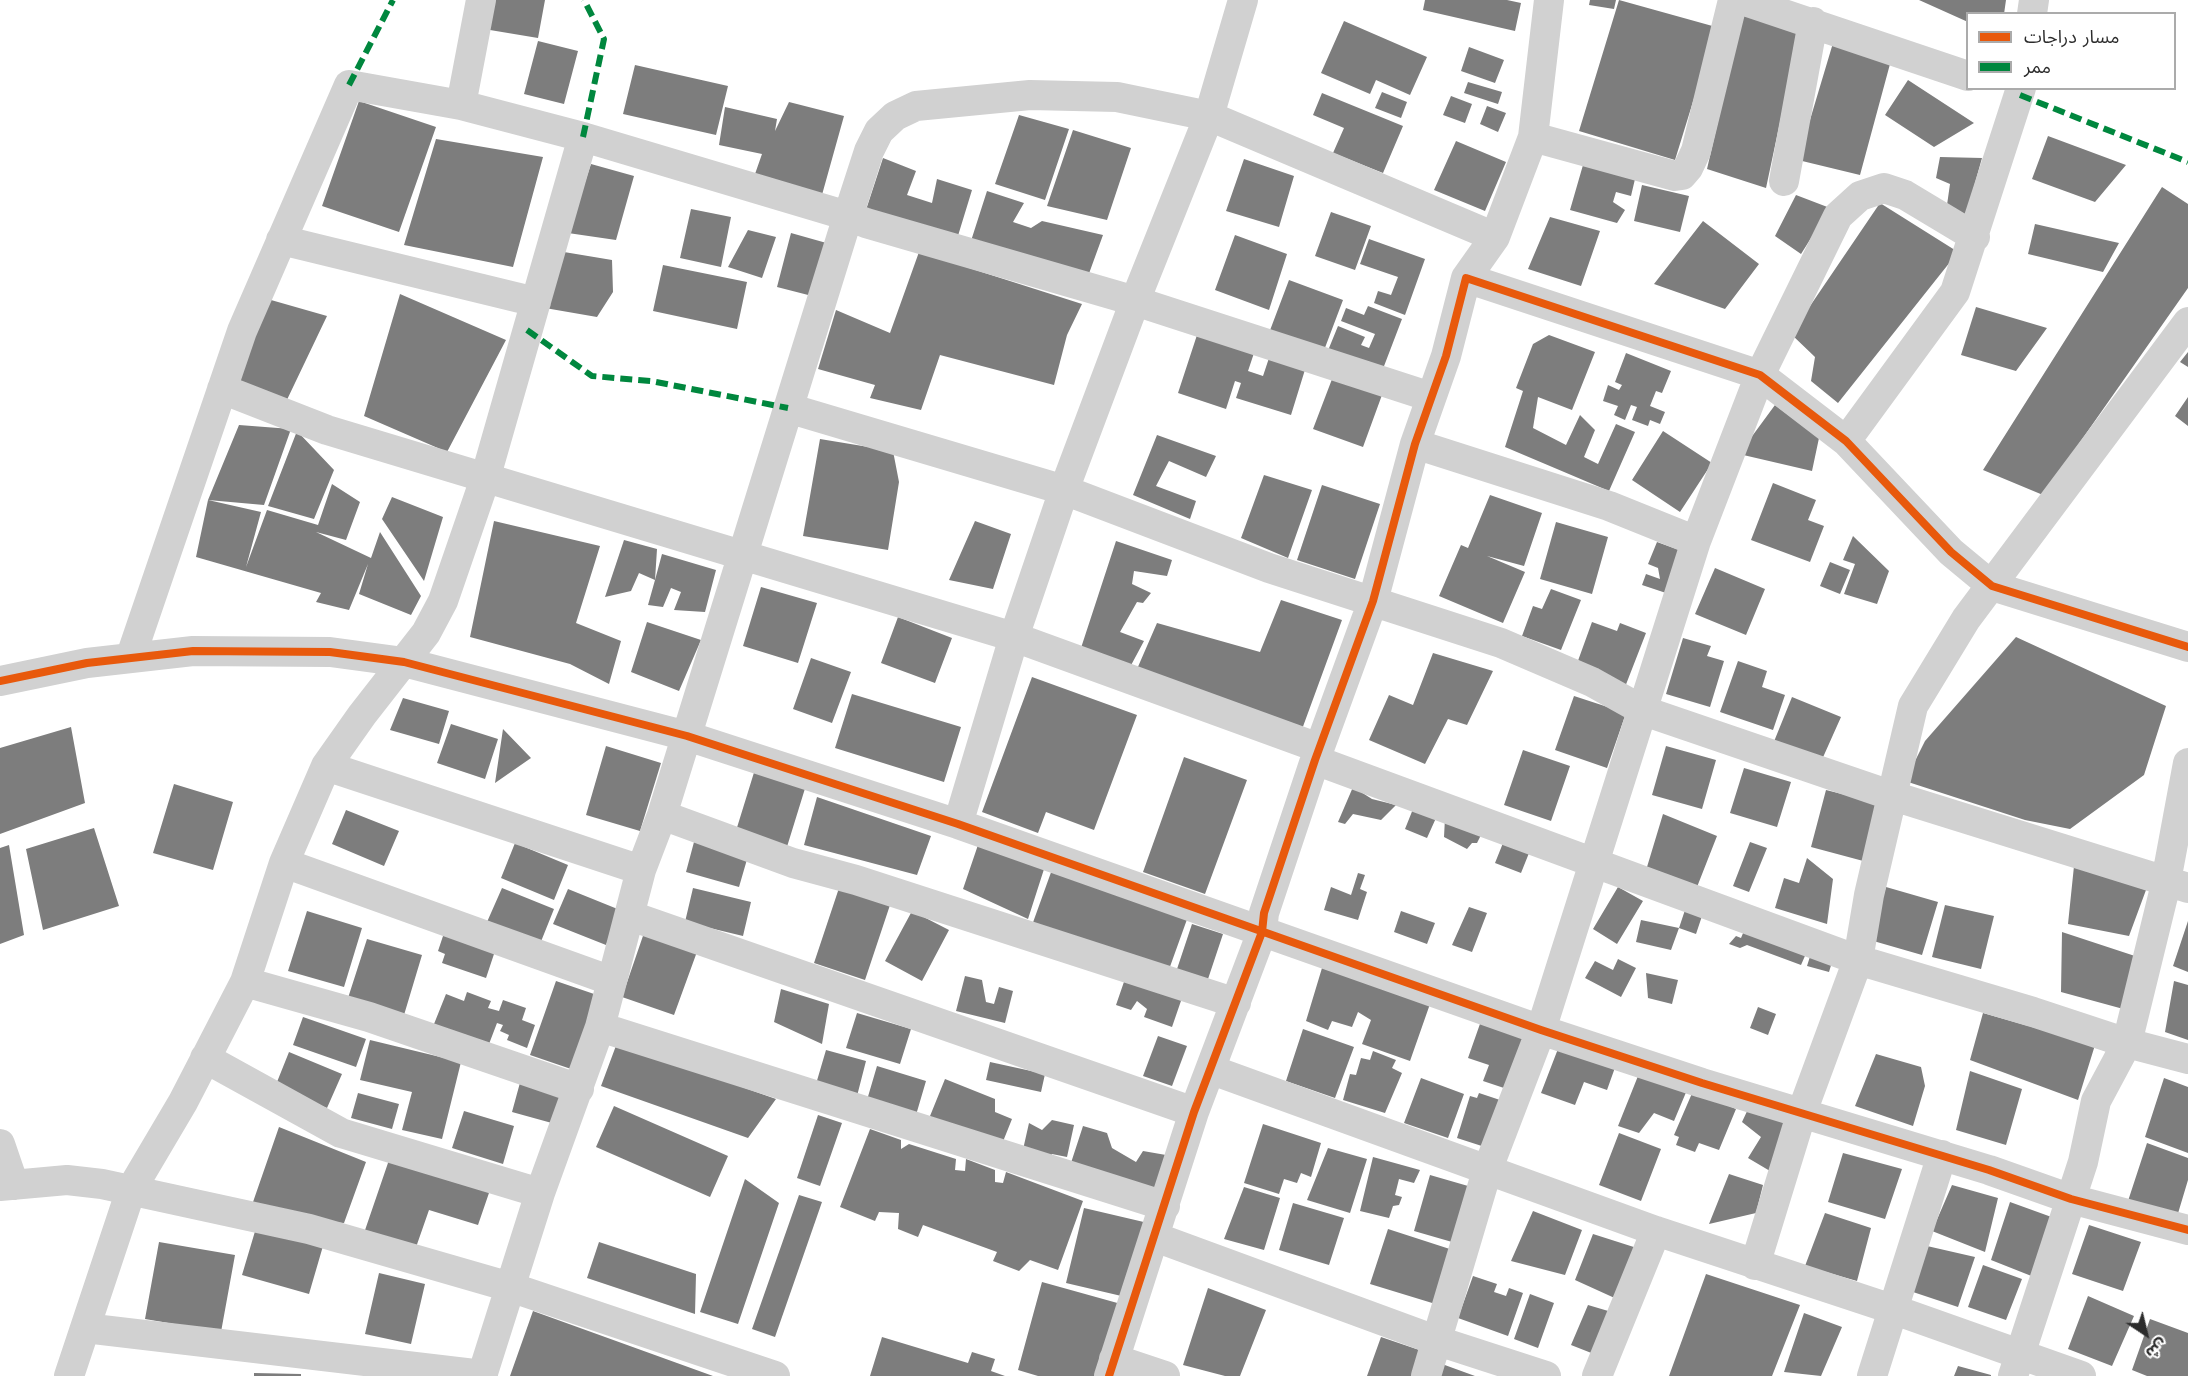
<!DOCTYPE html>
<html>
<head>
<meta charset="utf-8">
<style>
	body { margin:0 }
	#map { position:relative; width:2188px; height:1376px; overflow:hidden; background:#fff; font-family:"Work Sans","Noto Sans Arabic",sans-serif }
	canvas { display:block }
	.legend { position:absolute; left:1966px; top:12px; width:210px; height:78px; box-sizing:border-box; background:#fff; border:2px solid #ababab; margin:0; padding:8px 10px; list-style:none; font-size:18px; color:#2c2c2c }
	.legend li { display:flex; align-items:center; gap:12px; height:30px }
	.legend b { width:30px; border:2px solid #ababab }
	.north { position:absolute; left:2116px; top:1304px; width:60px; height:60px; -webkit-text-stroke:4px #fff; paint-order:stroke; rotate:145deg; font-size:16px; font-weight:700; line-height:24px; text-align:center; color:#2c2c2c }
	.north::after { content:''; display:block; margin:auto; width:21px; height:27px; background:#2c2c2c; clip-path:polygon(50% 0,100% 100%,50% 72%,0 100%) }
</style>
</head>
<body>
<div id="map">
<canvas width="2188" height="1376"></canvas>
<ul class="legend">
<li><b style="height:8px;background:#e8590c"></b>مسار دراجات</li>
<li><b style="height:8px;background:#00873e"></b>ممر</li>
</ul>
<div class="north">ش</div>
</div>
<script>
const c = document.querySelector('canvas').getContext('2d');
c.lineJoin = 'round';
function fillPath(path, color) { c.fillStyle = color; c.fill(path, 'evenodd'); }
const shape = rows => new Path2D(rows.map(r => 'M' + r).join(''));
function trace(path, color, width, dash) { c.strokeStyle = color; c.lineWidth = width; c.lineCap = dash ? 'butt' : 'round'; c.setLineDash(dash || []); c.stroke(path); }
const building = shape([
	[489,0,545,0,538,38,484,29],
	[1425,0,1507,0,1521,3,1515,31,1423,10],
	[1590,0,1616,0,1614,9,1589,5],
	[1619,0,1716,27,1675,160,1579,131],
	[1919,0,2006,0,2004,14,1968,14,1968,22],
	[1743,13,1800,28,1766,188,1707,169],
	[1344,21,1427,57,1410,95,1376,80,1370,94,1321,73],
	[538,41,578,51,564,104,524,94],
	[1833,43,1890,64,1860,175,1798,160],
	[1469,47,1504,60,1495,83,1461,71],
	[635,65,728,86,716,135,623,114],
	[1908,80,1974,123,1934,147,1885,115],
	[1468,82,1502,92,1498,104,1464,93],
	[1382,92,1407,102,1401,118,1375,108],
	[1322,93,1403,126,1383,173,1333,153,1344,128,1313,115],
	[1451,96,1472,104,1465,123,1443,115],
	[359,101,436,127,399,232,322,206],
	[789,102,844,116,820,202,755,174,762,154,719,145,725,107,777,119,775,131],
	[1487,106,1506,113,1498,132,1480,124],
	[1019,115,1069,129,1045,200,995,184],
	[1073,130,1131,148,1107,220,1047,206],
	[2048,136,2126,165,2095,202,2032,179],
	[436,139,543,157,513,267,404,245],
	[1456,141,1506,162,1485,211,1434,190],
	[1940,157,1982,158,1965,219,1947,205,1950,184,1936,178],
	[883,158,916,171,907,195,932,203,937,179,972,190,957,239,864,216],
	[1244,159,1294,176,1279,227,1226,211],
	[591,164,634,176,616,240,568,233],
	[1583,165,1635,179,1631,196,1616,192,1613,202,1625,210,1617,223,1570,210],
	[1642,185,1689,196,1680,232,1634,221],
	[2162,187,2188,204,2188,288,2043,495,1983,470],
	[987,191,1024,203,1013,222,1031,228,1042,221,1103,235,1087,279,970,244],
	[1796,195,1830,208,1801,254,1775,236],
	[1880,203,1958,252,1838,403,1811,381,1815,357,1791,334],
	[691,209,731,217,721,267,680,258],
	[1331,212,1371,226,1355,270,1315,256],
	[1550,217,1600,231,1581,286,1528,269],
	[1703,221,1759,264,1725,309,1654,284],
	[2035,224,2119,243,2103,272,2028,254],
	[748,230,776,237,762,278,728,267],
	[791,233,830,244,816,297,777,287],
	[1235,235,1287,254,1269,310,1215,290],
	[1369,239,1425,259,1405,315,1374,303,1378,291,1391,295,1398,277,1360,264],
	[558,251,612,260,613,292,597,317,545,308],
	[919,252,1082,304,1067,335,1054,385,940,355,921,410,870,398,875,385,818,369,836,310,890,333],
	[663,265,747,282,737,329,653,311],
	[1289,280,1343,300,1323,353,1269,333],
	[400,294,506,340,447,452,364,416],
	[264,298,327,316,284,406,237,383],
	[1368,306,1402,319,1381,374,1327,353,1338,326,1365,337,1361,345,1369,348,1375,334,1341,321,1346,308,1364,315],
	[1976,307,2047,328,2016,371,1961,355],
	[1197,335,1254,353,1248,371,1263,376,1272,349,1308,360,1291,415,1236,398,1241,383,1235,381,1226,409,1178,393],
	[1549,335,1595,352,1572,410,1538,397,1533,428,1566,445,1580,415,1595,430,1584,457,1598,464,1616,424,1635,432,1609,491,1505,447,1523,391,1516,388,1533,344],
	[2188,352,2188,367,2180,362],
	[1626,353,1671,371,1662,393,1656,391,1650,406,1665,412,1660,424,1650,420,1648,426,1632,420,1637,407,1631,405,1625,420,1614,415,1618,406,1603,401,1608,385,1619,390,1622,385,1615,382],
	[1337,366,1386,384,1363,447,1313,429],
	[2188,397,2188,426,2175,416],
	[1775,405,1819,438,1812,471,1739,454],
	[239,425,291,429,264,505,208,500],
	[297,431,334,470,314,519,268,506],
	[1663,431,1712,463,1680,512,1632,480],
	[1157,435,1216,456,1206,477,1169,461,1156,486,1196,501,1190,519,1133,495],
	[820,439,893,451,899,482,888,550,803,536],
	[1264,475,1312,490,1288,558,1241,538],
	[1773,483,1816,500,1808,520,1824,526,1810,562,1751,540],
	[332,484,360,502,346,540,316,532,371,558,380,532,421,596,411,615,359,594,368,564,349,610,316,602,321,593,196,557,208,500,261,512,246,567,267,510,318,525],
	[1322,485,1380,504,1355,579,1297,560],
	[1490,495,1542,513,1524,566,1487,556,1525,572,1503,623,1439,596,1461,545,1468,548],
	[392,497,443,517,424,581,382,519],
	[494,521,600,546,576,623,621,641,609,684,570,664,470,637],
	[975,521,1011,534,993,589,949,580],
	[1556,522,1608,537,1592,594,1540,579],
	[1853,536,1889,571,1877,604,1844,594,1855,564,1843,560],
	[624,540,657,549,655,580,662,554,716,570,705,612,674,610,681,592,671,588,663,607,648,605,655,580,639,573,631,591,605,597],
	[1116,541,1172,560,1167,576,1134,571,1132,584,1151,593,1143,603,1137,602,1120,632,1144,641,1129,669,1080,651],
	[1657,542,1682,551,1666,593,1642,585,1646,574,1660,579,1658,568,1648,564],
	[1830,562,1850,570,1840,594,1820,586],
	[1715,568,1765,589,1746,635,1695,614],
	[761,587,817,603,798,663,743,646],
	[1551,589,1581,600,1561,650,1522,636,1533,606,1542,609],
	[1281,600,1342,620,1301,732,1134,676,1157,623,1260,652],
	[898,617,952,638,935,683,881,663],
	[647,622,701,640,679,691,631,672],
	[1592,622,1617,631,1620,623,1646,633,1625,687,1575,669],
	[2016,637,2166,706,2144,775,2070,829,2025,820,1905,781,1925,741],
	[1683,638,1711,646,1707,656,1724,661,1710,707,1666,694],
	[1433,653,1493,671,1467,725,1448,719,1425,764,1369,740,1389,695,1413,705],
	[811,658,851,672,832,723,793,709],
	[1738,661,1767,671,1762,687,1785,695,1773,730,1720,712],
	[1032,677,1137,715,1094,830,1046,812,1038,833,982,812],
	[852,694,961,727,944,782,835,748],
	[1574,696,1626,713,1607,768,1555,750],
	[1792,697,1841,717,1820,764,1773,744],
	[403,698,449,711,439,744,390,730],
	[451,724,498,739,485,779,437,763],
	[71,727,85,803,0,834,0,748],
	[503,729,531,758,495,783],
	[606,746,661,763,640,831,586,815],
	[1666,746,1716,760,1702,809,1652,795],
	[1523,750,1570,766,1551,821,1504,805],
	[1184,757,1247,780,1205,894,1143,872],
	[756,766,807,782,786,850,735,834],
	[1744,768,1791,782,1777,827,1730,813],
	[174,784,233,802,213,870,153,853],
	[1353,787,1372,799,1396,805,1381,820,1353,814,1345,824,1338,822],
	[1826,790,1882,804,1867,862,1811,847],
	[817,797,931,836,917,875,804,845],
	[1413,809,1436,818,1427,838,1405,829],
	[346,810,399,831,384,866,332,844],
	[1663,814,1717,836,1697,887,1647,867],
	[1445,818,1481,835,1477,843,1472,843,1467,849,1444,837],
	[94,828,119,906,43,930,26,849],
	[1505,838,1531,848,1521,873,1495,863],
	[694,842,748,856,739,887,686,872],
	[979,842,1045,866,1028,919,963,889],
	[1750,842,1767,848,1749,892,1733,886],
	[515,843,568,865,554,900,501,878],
	[9,845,24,935,0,944,0,848],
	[1807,858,1833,879,1827,924,1775,908,1784,878,1799,883],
	[1054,864,1190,911,1167,975,1031,928],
	[2074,866,2146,890,2129,936,2068,924],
	[1358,873,1365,875,1360,889,1367,892,1358,920,1324,910,1331,887,1351,895],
	[1618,887,1643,901,1617,944,1593,929],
	[1886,887,1938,902,1922,955,1870,940],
	[502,888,554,909,540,944,487,922],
	[693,888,751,902,743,936,685,922],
	[839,888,890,905,865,980,814,963],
	[568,889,620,910,606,945,553,924],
	[1945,905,1994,916,1981,969,1932,957],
	[1469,907,1487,913,1472,952,1452,945],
	[1686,907,1703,913,1696,934,1679,928],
	[307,911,362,928,344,987,288,971],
	[912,911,949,930,922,981,885,961],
	[1401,911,1435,923,1427,944,1394,932],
	[1641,920,1679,928,1671,950,1636,942],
	[2188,921,2188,972,2173,966],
	[1192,924,1223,934,1208,979,1177,969],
	[1746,926,1808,949,1801,965,1747,945,1740,948,1729,944,1736,936,1741,938],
	[645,930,698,949,674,1015,622,997],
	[2062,932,2141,958,2127,1010,2061,992],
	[444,933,495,951,486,978,442,963,445,954,438,951],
	[367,939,422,955,404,1015,348,998],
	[1813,947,1835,952,1829,972,1807,966],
	[1618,959,1636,968,1621,997,1585,978,1595,961,1613,970],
	[1322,968,1430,1004,1410,1061,1362,1044,1371,1020,1358,1012,1352,1027,1332,1021,1328,1030,1306,1021],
	[1646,973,1678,980,1672,1004,1648,998],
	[965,976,982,980,986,1002,994,1004,999,987,1013,991,1005,1023,956,1011],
	[1126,976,1183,995,1172,1027,1144,1017,1147,1009,1137,1001,1131,1010,1116,1005],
	[556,981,597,995,571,1069,530,1055],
	[2174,981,2188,985,2188,1040,2165,1032],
	[781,989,829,1004,822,1044,774,1022],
	[467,992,491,1001,488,1008,499,1011,503,1000,526,1008,522,1020,535,1025,527,1048,507,1040,509,1035,500,1031,503,1025,497,1023,489,1044,434,1024,446,994,464,1001],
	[1758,1007,1776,1014,1768,1035,1750,1028],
	[857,1013,911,1029,900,1064,846,1048],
	[1983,1013,2095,1045,2078,1100,1970,1060],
	[303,1017,366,1039,356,1067,293,1045],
	[1481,1021,1531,1037,1513,1091,1483,1081,1489,1065,1468,1058],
	[1303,1029,1354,1047,1335,1098,1286,1081],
	[1158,1036,1187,1046,1172,1086,1143,1076],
	[370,1040,461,1062,442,1139,402,1130,412,1092,360,1080],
	[1561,1041,1617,1062,1607,1090,1584,1082,1575,1105,1541,1093],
	[617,1043,776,1099,748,1138,601,1086],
	[826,1050,866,1061,857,1096,816,1084],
	[1373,1051,1396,1060,1392,1068,1402,1073,1385,1113,1343,1100,1350,1074,1356,1075,1361,1058,1370,1060],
	[289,1052,342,1074,327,1108,275,1087],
	[1876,1054,1921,1067,1925,1086,1913,1126,1855,1106],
	[990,1062,1045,1074,1041,1092,986,1080],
	[877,1066,926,1081,916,1115,867,1100],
	[1640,1071,1687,1090,1674,1121,1654,1113,1639,1133,1618,1126],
	[1970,1071,2022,1089,2006,1145,1956,1130],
	[1421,1078,1464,1094,1448,1138,1404,1123],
	[2164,1078,2188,1087,2188,1153,2145,1137],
	[521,1079,569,1093,559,1125,512,1112],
	[945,1079,995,1099,995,1112,1012,1119,1000,1149,928,1121],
	[1693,1091,1736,1109,1719,1150,1699,1143,1695,1152,1676,1145,1679,1137,1674,1135],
	[358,1093,399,1104,392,1129,351,1118],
	[1479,1093,1503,1101,1488,1148,1457,1138,1470,1096,1477,1098],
	[614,1106,728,1156,710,1197,596,1147],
	[1749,1107,1788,1123,1770,1171,1748,1158,1761,1137,1742,1122],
	[464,1111,514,1126,503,1164,452,1148],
	[818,1115,842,1123,820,1186,797,1178],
	[1052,1120,1074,1125,1067,1157,1052,1154,1048,1160,1022,1154,1029,1123,1042,1130],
	[1263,1124,1321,1143,1311,1177,1301,1173,1297,1183,1284,1179,1279,1194,1244,1183],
	[1083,1126,1107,1133,1112,1148,1136,1162,1143,1151,1166,1155,1159,1193,1069,1169],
	[279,1127,366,1162,344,1223,315,1221,253,1202],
	[870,1129,901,1140,901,1149,909,1144,956,1159,955,1170,965,1171,966,1159,995,1170,995,1182,1003,1183,1006,1172,1083,1201,1058,1270,1030,1260,1019,1271,993,1261,997,1252,923,1225,918,1237,898,1229,899,1213,879,1212,875,1221,840,1207],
	[1619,1133,1661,1149,1641,1201,1599,1185],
	[2147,1143,2188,1158,2188,1180,2176,1220,2128,1201],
	[1328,1148,1367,1159,1350,1213,1307,1200],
	[1843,1153,1902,1169,1885,1219,1828,1202],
	[1373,1157,1420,1170,1414,1183,1399,1179,1395,1195,1402,1197,1399,1205,1393,1206,1389,1218,1360,1211],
	[389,1160,490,1190,478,1225,429,1210,414,1253,363,1236],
	[1729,1174,1763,1185,1756,1213,1709,1224],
	[1430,1175,1475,1188,1459,1244,1414,1231],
	[745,1179,779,1203,738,1324,700,1312],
	[1952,1185,1998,1198,1985,1252,1932,1231],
	[1244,1187,1280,1198,1264,1250,1224,1239],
	[799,1195,822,1202,775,1337,752,1329],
	[2010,1202,2057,1219,2039,1279,1991,1260],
	[1293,1203,1344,1218,1329,1265,1279,1250],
	[1084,1208,1148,1223,1130,1298,1066,1283],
	[1533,1211,1582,1230,1565,1275,1511,1261],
	[1825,1213,1871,1228,1857,1281,1805,1266],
	[2089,1225,2141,1242,2123,1291,2072,1274],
	[256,1228,323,1246,309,1294,242,1275],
	[1388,1229,1459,1252,1442,1306,1370,1284],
	[1593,1234,1640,1249,1619,1300,1575,1280],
	[159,1242,235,1255,221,1332,145,1319],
	[599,1242,696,1274,695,1314,587,1278],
	[1927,1246,1975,1257,1958,1307,1913,1292],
	[1983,1265,2022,1279,2006,1320,1968,1307],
	[379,1273,425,1284,411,1344,365,1334],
	[1706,1274,1800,1305,1772,1376,1669,1376],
	[1473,1276,1497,1284,1494,1292,1506,1296,1509,1288,1523,1293,1508,1336,1458,1318],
	[1042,1282,1121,1304,1101,1376,1038,1376,1018,1370],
	[1208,1288,1266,1310,1240,1376,1225,1376,1183,1365],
	[1530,1294,1554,1303,1538,1348,1514,1339],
	[2088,1296,2134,1316,2112,1366,2068,1349],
	[1588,1305,1615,1313,1599,1356,1571,1345],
	[533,1311,713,1376,510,1376],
	[1804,1313,1842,1327,1821,1376,1784,1372],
	[2150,1319,2188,1333,2188,1376,2147,1376,2132,1370],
	[882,1337,968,1363,972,1352,995,1359,991,1371,1005,1376,870,1376],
	[1381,1337,1431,1354,1424,1376,1367,1376],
	[1442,1364,1475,1376,1438,1376],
	[1958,1366,1991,1375,1991,1376,1954,1376],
	[254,1373,301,1374,301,1376,254,1376]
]);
const street = shape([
	[1742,0,1968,76],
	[2032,14,2034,0],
	[461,105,481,0],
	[1533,137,1675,176,1682,175,1688,168,1696,151,1733,0],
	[1784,181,1813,22],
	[281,240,536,302],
	[1466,278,1495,237,1533,137,1549,0],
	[222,389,327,430,1014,637,1319,748],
	[788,408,1064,490,1269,568,1501,643,1592,682,1644,711,1893,796,2188,888],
	[1846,441,1955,292,2021,88],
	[1415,444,1609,506,1696,541],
	[131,656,242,331,349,85,461,105,583,137,848,216,866,223,1135,301,1431,397],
	[0,681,87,663,193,651,330,652,404,662,687,736,958,824,1541,1030,1702,1083,1989,1170,2071,1199,2188,1230],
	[1315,760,1858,960,2033,1012,2127,1043,2188,1059],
	[326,766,641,870],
	[662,815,793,863,856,880,1236,1003],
	[958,824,1014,637,1064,490,1135,301,1209,116,1243,0],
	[284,863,326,766,362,715,426,633,443,601,485,479,583,137],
	[631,916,1194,1112],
	[245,982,369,1017,579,1089],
	[600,1027,1165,1206],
	[205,1058,341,1133,540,1193],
	[1212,1070,1656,1231,1892,1309,2081,1376],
	[0,1144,14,1185],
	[0,1186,67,1180,102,1184,309,1229,510,1287,775,1376],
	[1155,1237,1438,1341,1546,1376],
	[1755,1265,1802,1112,1858,960,1869,895,1913,706,1966,619,2188,322],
	[85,1328,483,1375],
	[1114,1359,1165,1376],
	[69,1376,131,1190,183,1102,245,982,284,863,612,981],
	[482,1376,540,1193,600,1027,641,870,662,815,848,216,869,151,879,131,895,116,916,106,1030,95,1117,97,1209,116,1495,237],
	[1109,1376,1194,1112,1262,932,1264,913,1315,760,1373,601,1415,444,1446,356,1466,278,1760,375,1846,441,1951,552,1992,586,2188,647],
	[1426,1376,1487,1171,1541,1030,1696,541,1760,375,1838,216,1860,196,1884,188,1905,195,1975,237],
	[1597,1376,1656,1231],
	[1872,1376,1942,1155],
	[2013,1376,2083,1162,2096,1101,2127,1043,2164,892,2188,763]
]);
const quiet = shape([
	[349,85,393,0],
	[2020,95,2188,162],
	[583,137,604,39,584,0],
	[527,330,592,376,651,381,788,408]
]);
const cycleway = shape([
	[0,681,87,663,193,651,330,652,404,662,687,736,958,824,1541,1030,1702,1083,1989,1170,2071,1199,2188,1230],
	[1109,1376,1194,1112,1262,932,1264,913,1315,760,1373,601,1415,444,1446,356,1466,278,1760,375,1846,441,1951,552,1992,586,2188,647]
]);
fillPath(building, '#7d7d7d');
trace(street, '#d1d1d1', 30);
trace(quiet, '#00873e', 6, [12, 6]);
trace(cycleway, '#e8590c', 8);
</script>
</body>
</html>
